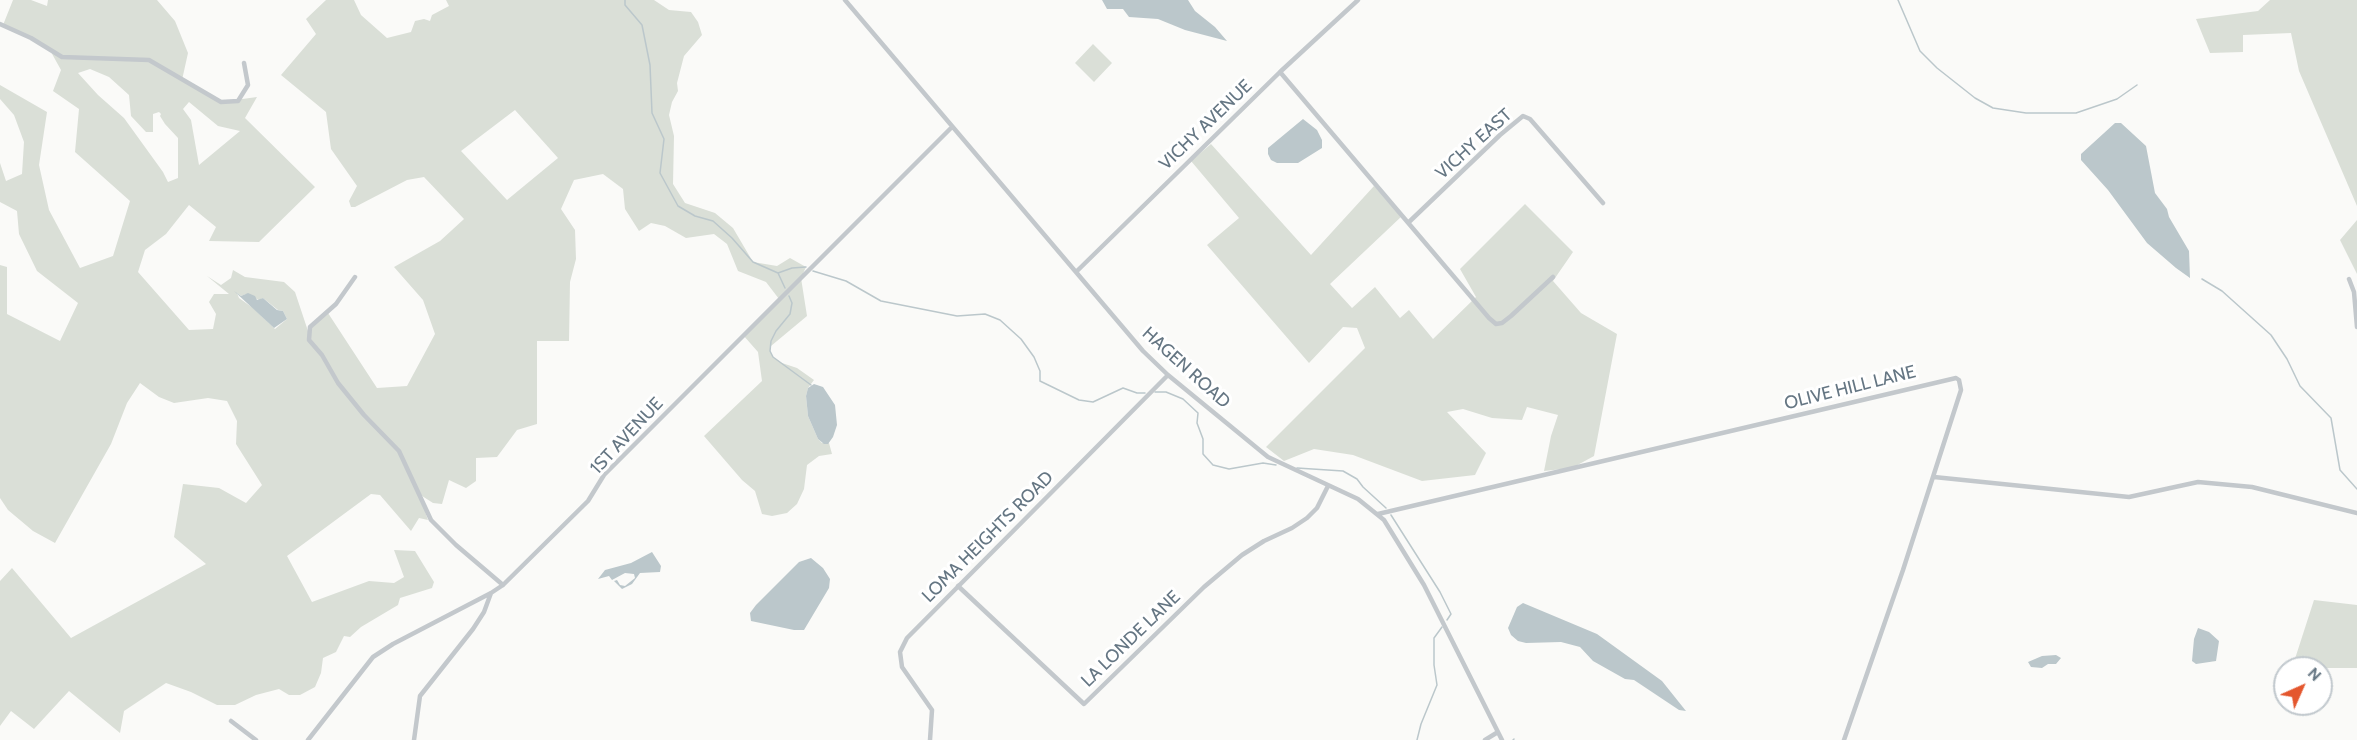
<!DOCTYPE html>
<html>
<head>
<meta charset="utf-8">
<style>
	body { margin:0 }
	#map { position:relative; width:2357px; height:740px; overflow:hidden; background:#fafaf8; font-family:Cabin,sans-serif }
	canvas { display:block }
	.north { position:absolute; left:2273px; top:656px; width:60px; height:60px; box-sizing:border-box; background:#fff; border:2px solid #c1c8cd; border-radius:50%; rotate:45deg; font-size:16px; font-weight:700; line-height:24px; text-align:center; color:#657683 }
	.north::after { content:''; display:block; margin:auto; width:21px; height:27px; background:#e4572e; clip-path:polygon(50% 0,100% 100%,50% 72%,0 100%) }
</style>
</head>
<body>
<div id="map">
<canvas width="2357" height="740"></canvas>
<div class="north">N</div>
</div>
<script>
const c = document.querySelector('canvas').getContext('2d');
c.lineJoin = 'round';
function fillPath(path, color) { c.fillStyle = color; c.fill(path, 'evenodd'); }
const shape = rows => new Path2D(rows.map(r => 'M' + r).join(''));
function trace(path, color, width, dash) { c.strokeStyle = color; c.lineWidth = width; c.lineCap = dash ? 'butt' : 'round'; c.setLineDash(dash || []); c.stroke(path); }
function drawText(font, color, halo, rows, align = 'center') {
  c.font = font + ' Cabin,sans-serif'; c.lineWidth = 6; c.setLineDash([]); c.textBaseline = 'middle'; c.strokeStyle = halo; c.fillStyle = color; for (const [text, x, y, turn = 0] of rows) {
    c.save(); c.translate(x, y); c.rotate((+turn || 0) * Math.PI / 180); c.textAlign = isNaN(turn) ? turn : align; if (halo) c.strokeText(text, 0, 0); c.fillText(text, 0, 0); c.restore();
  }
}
const green = shape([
	[13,0,31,0,47,6,48,0,157,0,175,21,188,53,182,80,221,102,257,97,245,118,315,187,259,242,209,241,216,227,189,205,166,234,145,250,138,272,189,330,213,329,216,314,209,302,214,294,229,294,207,276,221,285,231,278,233,270,245,277,284,282,295,292,308,331,328,313,377,388,407,386,435,334,423,300,394,267,440,241,464,219,424,177,407,180,355,207,351,207,349,201,357,186,331,149,326,112,281,75,316,34,306,19,326,0,354,0,361,15,387,38,411,32,415,21,424,19,430,21,432,15,449,6,446,0,654,0,669,10,691,12,698,22,702,35,684,56,677,83,678,91,672,102,669,115,674,136,673,184,685,203,715,213,733,228,753,262,777,266,790,258,806,267,801,278,807,316,771,346,770,351,773,357,782,363,797,368,814,380,808,388,806,396,808,416,818,439,822,443,829,443,832,454,819,456,807,465,804,489,797,504,787,513,772,516,762,514,755,491,742,480,704,436,762,381,758,352,743,335,779,299,766,282,738,271,727,244,714,234,686,238,665,226,651,223,639,231,625,209,623,189,603,174,574,180,561,209,575,230,576,259,570,282,569,341,537,341,537,424,517,430,497,457,476,458,476,481,466,488,449,480,442,504,433,503,419,494,428,520,419,518,411,531,380,495,371,494,287,556,312,602,369,581,394,583,404,577,394,550,415,551,434,582,432,588,400,598,398,605,361,627,350,637,344,636,336,652,323,658,321,673,315,687,300,695,289,695,279,689,256,695,235,705,217,705,191,692,166,683,124,711,120,733,69,691,34,729,11,711,0,726,0,581,12,568,71,638,206,564,174,537,183,484,219,488,246,503,262,485,236,444,237,421,227,401,208,398,174,403,159,397,140,383,127,403,111,444,55,543,33,531,8,510,0,498,0,265,7,267,7,314,60,341,78,303,37,271,19,234,17,211,0,202,0,163,6,181,22,174,24,142,14,115,0,99,0,85,47,112,39,165,49,210,80,268,113,256,130,201,75,152,79,109,53,91,61,70,51,52,41,44,3,25],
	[90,69,109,77,129,95,131,116,146,132,153,132,153,114,159,112,161,114,160,116,165,124,178,138,178,178,168,182,163,172,124,118,98,95,78,73],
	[189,102,218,126,240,131,199,165,191,120,183,109],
	[515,110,558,158,507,200,461,151],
	[237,293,241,296,246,294,259,300,263,298,278,310,283,311,287,319,275,329,253,308,239,298],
	[2270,0,2357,0,2357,206,2299,71,2291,33,2243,35,2243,52,2210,53,2196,19,2258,11],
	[1093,44,1112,63,1094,82,1075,63],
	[1211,144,1311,255,1374,186,1402,216,1330,284,1352,308,1375,287,1400,318,1409,310,1433,339,1476,297,1460,269,1525,204,1573,252,1553,281,1581,313,1617,334,1594,456,1572,468,1544,471,1551,436,1558,415,1527,407,1522,420,1492,418,1463,409,1447,412,1486,453,1475,475,1422,481,1353,455,1314,449,1284,461,1266,447,1365,348,1357,328,1343,327,1309,363,1207,245,1239,218,1191,161],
	[2357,220,2357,274,2340,240],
	[2314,600,2357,605,2357,668,2292,668]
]);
const water = shape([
	[1102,0,1188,0,1195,11,1215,27,1227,41,1185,30,1158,19,1129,17,1123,9,1107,9],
	[1303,119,1317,130,1322,140,1322,148,1298,163,1277,163,1271,160,1268,154,1268,148],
	[2115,123,2121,123,2146,146,2155,193,2167,209,2169,217,2189,251,2190,278,2176,268,2147,243,2108,190,2081,160,2081,154],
	[234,291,241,296,248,293,255,296,257,300,263,298,277,310,283,311,287,319,274,328],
	[814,384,823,387,835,405,837,425,833,437,828,444,824,444,818,439,808,416,806,396,808,388],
	[652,552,661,566,660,572,640,573,632,584,622,589,614,581,617,580,620,585,625,586,635,578,634,574,625,573,612,580,609,576,598,579,605,570,631,563],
	[811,558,823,568,830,579,829,588,804,630,794,630,751,621,750,613,756,605,799,562],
	[1523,603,1597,634,1662,681,1686,711,1679,710,1634,680,1625,679,1593,661,1580,647,1561,642,1526,643,1518,641,1511,635,1508,628,1517,607],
	[2198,628,2209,632,2219,641,2216,661,2196,664,2192,661,2194,639],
	[2056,655,2061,658,2056,664,2048,664,2042,668,2031,667,2028,662,2042,656]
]);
const stream = shape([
	[625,0,625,5,642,25,650,65,652,113,664,139,660,173,678,206,695,216,713,221,732,238,753,262,778,273,785,288],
	[1898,0,1920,51,1937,68,1975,98,1993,108,2026,113,2076,113,2117,99,2137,85],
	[813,271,846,281,881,301,957,316,985,314,1000,320,1021,339,1034,357,1040,371,1040,381,1079,400,1093,402,1123,388,1137,393,1145,393],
	[778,273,792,268,806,267],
	[2202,279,2222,291,2271,335,2287,359,2300,386,2331,418,2340,470,2357,489],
	[789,296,792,303,790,314,776,331,771,341,770,351,773,357,811,385],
	[1155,392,1166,392,1183,399,1198,413,1197,423,1203,439,1203,454,1213,465,1229,469,1263,463,1276,465],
	[1297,468,1343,471,1357,479,1363,487,1386,508],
	[1391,515,1440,592,1451,614,1447,620],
	[1417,740,1421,724,1437,685,1434,665,1434,638,1442,627],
	[1513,740,1514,739]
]);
const minor = shape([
	[845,0,1143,351,1168,375,1268,457,1358,499,1384,520,1424,585,1502,740],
	[0,24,31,38,62,57,149,60,221,102,238,101,248,85,244,63],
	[1280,72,1489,318,1496,324,1502,323,1511,316,1553,277],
	[1409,222,1500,135,1523,116,1530,119,1603,203],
	[1076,272,1280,72,1358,0],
	[355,277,336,304,310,327,309,340,322,355,338,383,364,415,399,451,431,520,456,545,503,585],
	[2349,279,2354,292,2357,327],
	[1934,477,2129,497,2198,482,2252,487,2357,513],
	[1378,514,1956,378,1959,380,1961,390,1903,570,1844,740],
	[958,586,1084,704,1204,587,1242,555,1264,541,1292,528,1307,518,1317,508,1328,486],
	[231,721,256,740],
	[308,740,373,657,393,644,491,593,503,585,588,501,604,475,952,127],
	[414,740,420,696,473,629,484,612,491,593],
	[930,740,932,710,902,667,900,652,907,638,1168,375],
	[1485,740,1498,732]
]);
const streetNames = [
	["VICHY AVENUE",1206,125,-44],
	["VICHY EAST",1474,144,-42],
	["HAGEN ROAD",1186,368,42],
	["OLIVE HILL LANE",1850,388,-14],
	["1ST AVENUE",627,436,-47],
	["LOMA HEIGHTS ROAD",988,537,-45],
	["LA LONDE LANE",1131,639,-44]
];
fillPath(green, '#dadfd7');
fillPath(water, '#bbc7cb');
trace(stream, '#bbc7cb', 1.5);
trace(minor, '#c3c8cc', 4.5);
drawText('18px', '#657683', '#fff', streetNames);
</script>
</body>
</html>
